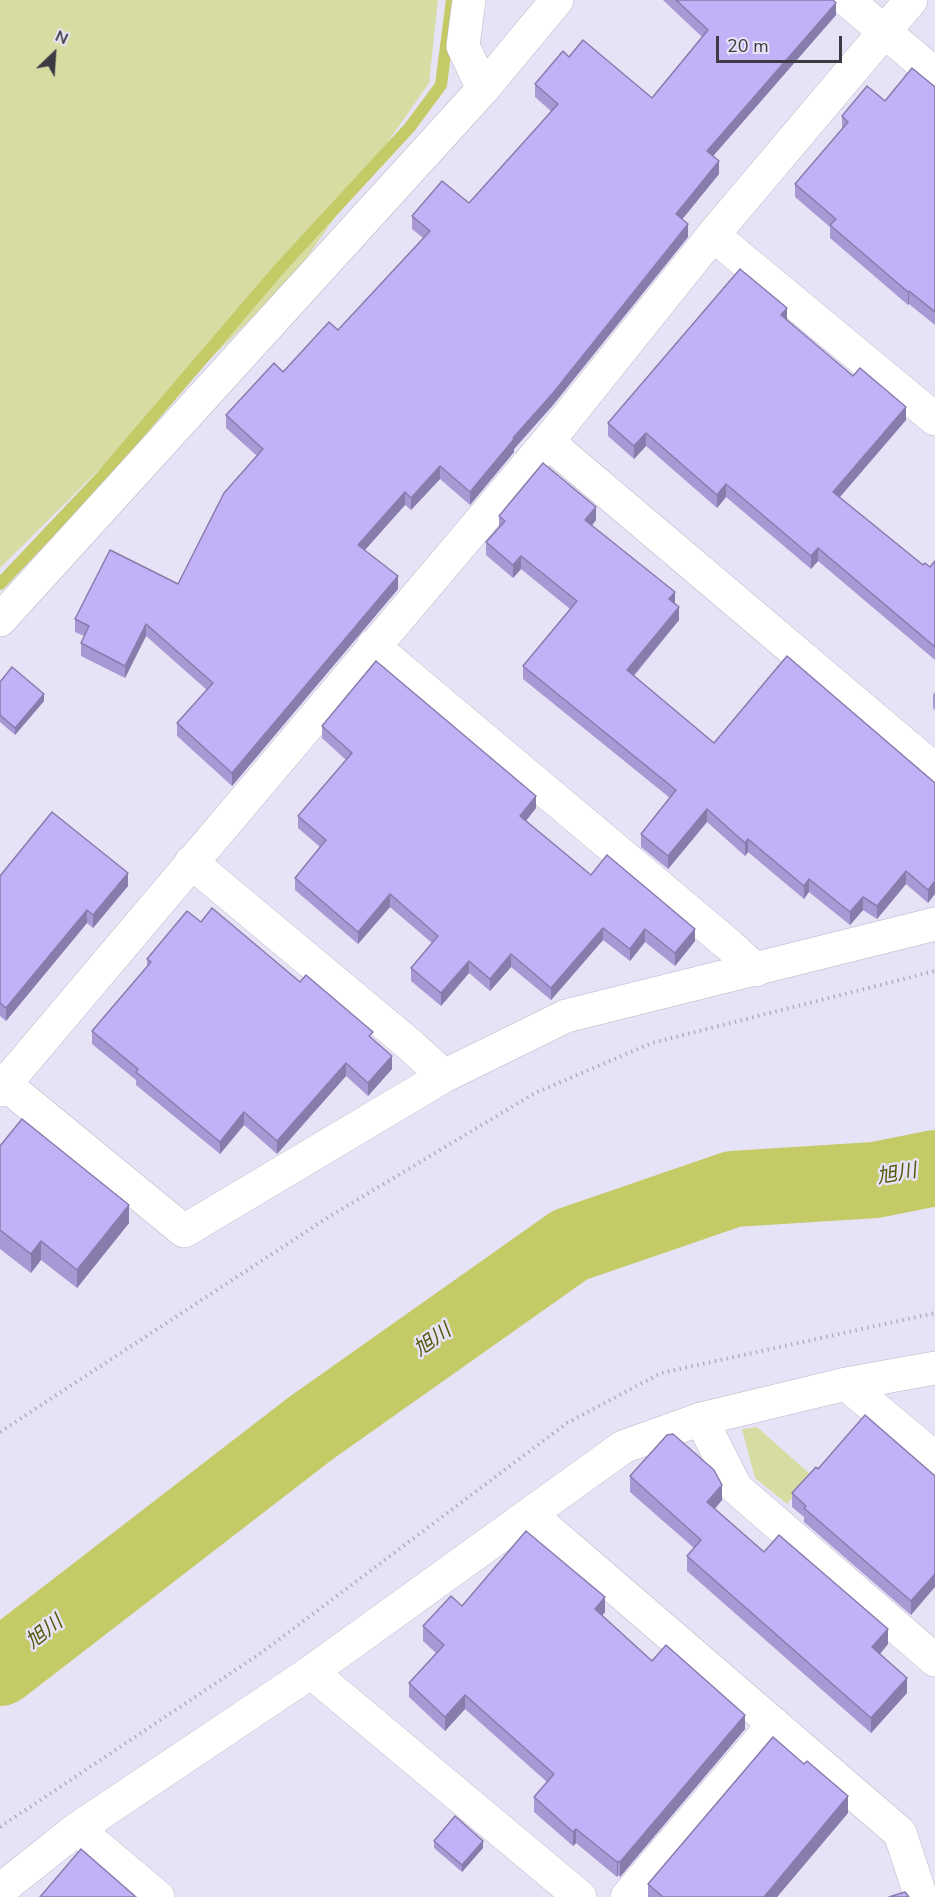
<!DOCTYPE html>
<html>
<head>
<meta charset="utf-8">
<style>
	body { margin:0 }
	#map { position:relative; width:935px; height:1897px; overflow:hidden; background:#e7e3f6; font-family:"Nunito Sans",sans-serif }
	canvas { display:block }
	.north { position:absolute; left:24px; top:24px; width:60px; height:60px; -webkit-text-stroke:4px #e7e3f6; paint-order:stroke; rotate:25deg; font-size:16px; font-weight:700; line-height:24px; text-align:center; color:#3c3a42 }
	.north::after { content:''; display:block; margin:auto; width:21px; height:27px; background:#3c3a42; clip-path:polygon(50% 0,100% 100%,50% 72%,0 100%) }
	.scale { position:absolute; left:716px; top:36px; width:126px; height:27px; box-sizing:border-box; border:3px solid #3c3a42; border-top:0; padding-left:8px; font-size:18px; line-height:21px; white-space:nowrap; color:#3c3a42; -webkit-text-stroke:4px #e7e3f6; paint-order:stroke }
</style>
</head>
<body>
<div id="map">
<canvas width="935" height="1897"></canvas>
<div class="north">N</div>
<div class="scale">20 m</div>
</div>
<script>
const c = document.querySelector('canvas').getContext('2d');
c.lineJoin = 'round';
function fillPath(path, color) { c.fillStyle = color; c.fill(path, 'evenodd'); }
const shape = rows => new Path2D(rows.map(r => 'M' + r).join(''));
function trace(path, color, width, dash) { c.strokeStyle = color; c.lineWidth = width; c.lineCap = dash ? 'butt' : 'round'; c.setLineDash(dash || []); c.stroke(path); }
function drawText(font, color, halo, rows, align = 'center') {
  c.font = font + ' "Nunito Sans","Noto Sans JP",sans-serif'; c.lineWidth = 5; c.setLineDash([]); c.textBaseline = 'middle'; c.strokeStyle = halo; c.fillStyle = color; for (const [text, x, y, turn = 0] of rows) {
    c.save(); c.translate(x, y); c.rotate((+turn || 0) * Math.PI / 180); c.textAlign = isNaN(turn) ? turn : align; if (halo) c.strokeText(text, 0, 0); c.fillText(text, 0, 0); c.restore();
  }
}
const green = shape([
	[0,0,438,0,429,83,294,276,0,568],
	[757,1427,811,1475,787,1504,755,1478,742,1429]
]);
const stream = shape([
	[0,584,102,476,280,268,410,127,441,85,452,0]
]);
const river = shape([
	[0,1668,311,1428,570,1245,733,1189,875,1180,935,1168]
]);
const path = shape([
	[0,1432,327,1218,535,1093,652,1043,935,971],
	[0,1827,261,1653,567,1423,661,1373,935,1313]
]);
const street = shape([
	[469,0,463,46,483,89],
	[847,0,935,74],
	[713,235,935,419],
	[549,440,562,454,935,770],
	[373,646,729,945,756,970],
	[191,862,409,1044,444,1076],
	[0,1080,184,1231,444,1076,566,1016,935,924],
	[0,1090,549,440,713,235,911,0],
	[846,1384,935,1458],
	[701,1419,736,1488,935,1660],
	[531,1515,900,1833,921,1897],
	[311,1672,580,1897],
	[77,1829,158,1897],
	[0,1890,77,1829,311,1672,623,1447,701,1419,846,1384,935,1368],
	[627,1897,774,1724]
]);
const secondary = shape([
	[0,620,483,89,557,0]
]);
const wall = shape([
	[663,0,833,0,836,15,713,156,719,174,682,219,688,237,553,405,514,449,514,452,470,505,440,479,411,510,405,505,364,550,398,589,232,786,177,736,177,723,207,690,146,636,125,678,81,656,81,643,84,636,75,632,75,619,178,584,257,456,226,428,226,415,338,330,423,238,412,229,412,216,469,203,552,112,535,97,535,84,569,57,652,98,702,37],
	[935,87,935,325,909,304,908,305,830,238,830,227,795,197,795,184,842,129,842,116,885,101],
	[787,321,906,420,840,497,923,565,930,567,935,561,935,660,818,561,811,569,726,497,717,508,646,446,634,459,608,436,608,423],
	[499,516,596,520,592,526,675,603,679,620,634,676,714,743,935,783,928,903,906,884,877,919,863,910,850,925,809,892,804,899,748,852,745,856,707,822,668,869,641,847,641,834,670,798,523,679,523,666,570,609,521,569,513,578,486,555,486,542,499,528],
	[0,682,44,701,15,735,0,722],
	[935,692,935,710,933,708,933,695],
	[322,726,536,808,526,821,591,875,695,941,675,966,645,942,630,961,603,940,551,1000,511,967,490,991,469,973,441,1006,411,981,411,968,432,943,390,907,358,944,295,890,295,878,320,847,298,828,298,816,346,760,322,738],
	[0,876,128,886,93,928,87,923,6,1021,0,1016],
	[201,922,300,982,373,1039,392,1069,368,1096,346,1076,277,1154,244,1125,220,1154,136,1085,136,1080,92,1044,92,1031,147,967,147,959],
	[0,1146,129,1223,77,1288,41,1260,31,1273,0,1249],
	[818,1469,935,1476,911,1615,804,1522,804,1517,792,1507,792,1493],
	[630,1476,722,1500,715,1509,764,1552,888,1644,880,1654,907,1693,871,1733,687,1571,687,1556,694,1548,630,1492],
	[462,1606,605,1612,602,1616,652,1661,745,1729,620,1877,618,1875,617,1877,576,1843,573,1846,534,1812,534,1797,547,1782,465,1709,445,1731,409,1697,409,1683,436,1653,423,1641,423,1626],
	[848,1813,777,1897,648,1897,648,1884],
	[434,1841,483,1848,462,1872,434,1848]
]);
const shadedWall = shape([
	[836,3,836,15,707,163,707,151],
	[719,161,719,174,676,227,676,214],
	[688,224,688,237,553,405,514,449,514,452,470,505,470,492],
	[909,291,909,304,908,305,908,292],
	[787,308,787,321,781,315],
	[906,407,906,420,833,505,833,492],
	[646,433,646,446,634,459,634,446],
	[440,466,440,479,411,510,411,498],
	[726,484,726,497,717,508,717,495],
	[405,492,405,505,358,558,358,545],
	[596,507,596,520,585,533,585,520],
	[818,548,818,561,811,569,811,556],
	[521,556,521,569,513,578,513,565],
	[398,576,398,589,232,786,232,773],
	[675,592,675,605,669,599],
	[679,607,679,620,627,683,627,670],
	[146,624,146,636,125,678,125,666],
	[44,694,44,701,15,735,15,728],
	[536,796,536,808,520,828,520,816],
	[707,809,707,822,668,869,668,856],
	[748,839,748,852,745,856,745,843],
	[906,871,906,884,877,919,877,906],
	[128,873,128,886,93,928,93,915],
	[809,879,809,892,804,899,804,886],
	[935,881,935,894,928,903,928,890],
	[390,894,390,907,358,944,358,932],
	[863,897,863,910,850,925,850,912],
	[87,910,87,923,6,1021,6,1008],
	[603,928,603,940,551,1000,551,988],
	[645,929,645,942,630,961,630,949],
	[695,929,695,941,675,966,675,953],
	[511,954,511,967,490,991,490,979],
	[469,961,469,973,441,1006,441,993],
	[392,1056,392,1069,368,1096,368,1083],
	[346,1063,346,1076,277,1154,277,1141],
	[244,1112,244,1125,220,1154,220,1142],
	[129,1205,129,1223,77,1288,77,1270],
	[41,1241,41,1260,31,1273,31,1254],
	[722,1485,722,1500,707,1517,707,1502],
	[935,1574,935,1587,911,1615,911,1601],
	[605,1597,605,1612,595,1624,595,1609],
	[888,1629,888,1644,872,1663,872,1647],
	[907,1678,907,1693,871,1733,871,1718],
	[465,1695,465,1709,445,1731,445,1717],
	[745,1715,745,1729,620,1877,620,1862],
	[848,1796,848,1813,777,1897,764,1897],
	[576,1829,576,1843,573,1846,573,1832],
	[483,1841,483,1848,462,1872,462,1865],
	[618,1861,618,1875,617,1877,617,1862]
]);
const building = shape([
	[676,0,833,0,836,3,707,151,719,161,676,214,688,224,553,393,513,438,514,439,470,492,440,466,411,498,405,492,358,545,398,576,232,773,177,723,213,683,146,624,125,666,81,643,89,626,75,619,110,550,178,584,224,493,263,449,226,415,274,363,283,372,329,322,338,330,430,231,412,216,442,181,469,203,558,104,535,84,563,51,569,57,583,40,652,98,708,30,676,0],
	[912,68,935,87,935,312,909,291,908,292,830,225,836,219,795,184,848,122,842,116,867,86,885,101,912,68],
	[740,269,787,308,781,315,853,376,860,368,906,407,833,492,923,565,925,563,930,567,935,561,935,647,818,548,811,556,726,484,717,495,646,433,634,446,608,423,740,269],
	[543,463,596,507,585,520,675,592,669,599,679,607,627,670,714,743,787,656,935,783,935,881,928,890,906,871,877,906,863,897,850,912,809,879,804,886,748,839,745,843,707,809,668,856,641,834,676,790,523,666,577,601,521,556,513,565,486,542,505,521,499,516,543,463],
	[376,661,536,796,520,816,591,875,607,855,695,929,675,953,645,929,630,949,603,928,551,988,511,954,490,979,469,961,441,993,411,968,438,936,390,894,358,932,295,878,326,840,298,816,352,753,322,726,376,661],
	[12,667,44,694,15,728,0,715,0,682,12,667],
	[52,812,128,873,93,915,87,910,6,1008,0,1003,0,876,52,812],
	[212,908,300,982,306,975,373,1032,369,1036,392,1056,368,1083,346,1063,277,1141,244,1112,220,1142,136,1072,138,1069,92,1031,151,962,147,959,187,911,201,922,212,908],
	[22,1119,129,1205,77,1270,41,1241,31,1254,0,1230,0,1146,22,1119],
	[865,1415,935,1476,935,1574,911,1601,804,1508,806,1506,792,1493,816,1467,818,1469,865,1415],
	[673,1434,714,1470,722,1485,707,1502,764,1552,779,1535,888,1629,872,1647,907,1678,871,1718,687,1556,701,1540,630,1476,667,1435,673,1434],
	[526,1531,605,1597,595,1609,652,1661,666,1645,745,1715,620,1862,618,1861,617,1862,576,1829,573,1832,534,1797,554,1774,465,1695,445,1717,409,1683,444,1645,423,1626,451,1596,462,1606,526,1531],
	[773,1737,804,1764,807,1761,848,1796,764,1897,663,1897,648,1884,773,1737],
	[455,1816,483,1841,462,1865,434,1841,455,1816],
	[81,1849,136,1897,40,1897,81,1849],
	[905,1892,909,1897,889,1897,905,1892]
]);
const waterNames = [
	["旭川",897,1175,-10],
	["旭川",433,1341,-35],
	["旭川",45,1633,-38]
];
fillPath(green, '#d7dca3');
trace(stream, '#c3ca66', 12);
trace(river, '#c3ca66', 76);
trace(street, '#bab6c7', 34);
trace(secondary, '#bab6c7', 34);
trace(path, '#b1aebd', 4, [1.5, 4.5]);
trace(street, '#fff', 33);
trace(secondary, '#fff', 33);
fillPath(wall, '#a898d4');
fillPath(shadedWall, '#887cad');
fillPath(building, '#c3b1f7');
trace(building, '#887cad', 1.5);
drawText('italic 20px', '#55580c', '#e7e3f6', waterNames);
</script>
</body>
</html>
